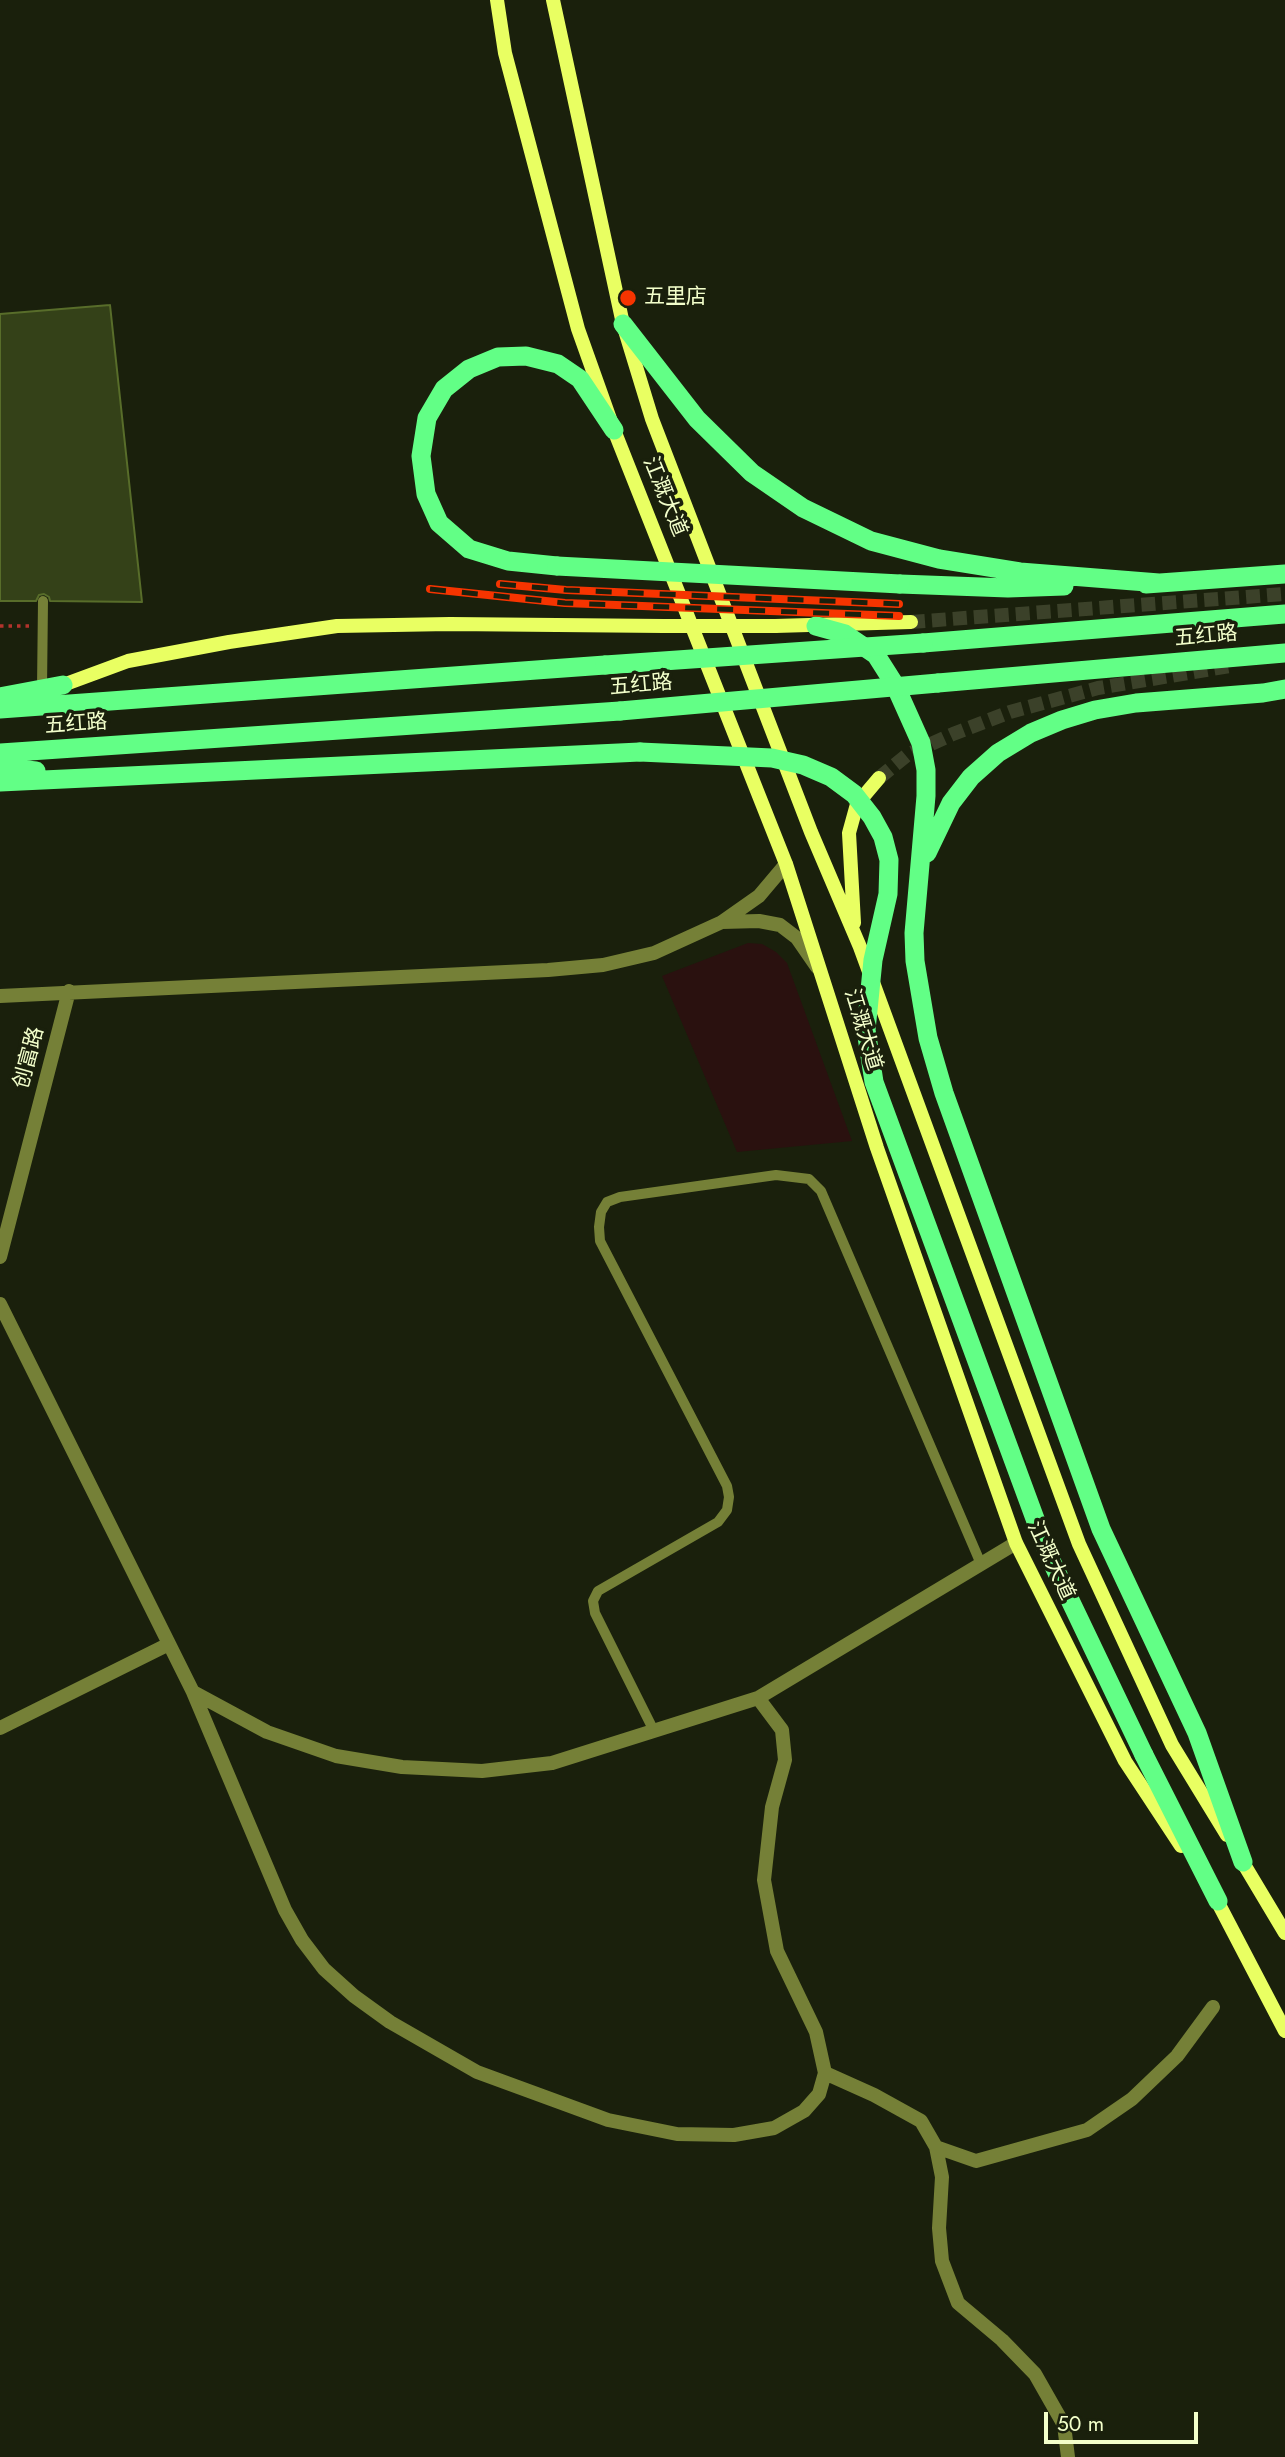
<!DOCTYPE html>
<html>
<head>
<meta charset="utf-8">
<style>
	body { margin:0 }
	#map { position:relative; width:1285px; height:2457px; overflow:hidden; background:#1a200c; font-family:Jost,sans-serif }
	canvas { display:block }
	.scale { position:absolute; left:1044px; top:2412px; width:154px; height:32px; box-sizing:border-box; border:4px solid #f3ffcb; border-top:0; padding-left:9px; font-size:21px; line-height:24px; white-space:nowrap; color:#f3ffcb; -webkit-text-stroke:5px #1a200c; paint-order:stroke }
</style>
</head>
<body>
<div id="map">
<canvas width="1285" height="2457"></canvas>
<div class="scale">50 m</div>
</div>
<script>
const c = document.querySelector('canvas').getContext('2d');
c.lineJoin = 'round';
function fillPath(path, color) { c.fillStyle = color; c.fill(path, 'evenodd'); }
const shape = rows => new Path2D(rows.map(r => 'M' + r).join(''));
function trace(path, color, width, dash) { c.strokeStyle = color; c.lineWidth = width; c.lineCap = dash ? 'butt' : 'round'; c.setLineDash(dash || []); c.stroke(path); }
function drawText(font, color, halo, rows, align = 'center') {
  c.font = font + ' Jost,"Noto Sans SC",sans-serif'; c.lineWidth = 7; c.setLineDash([]); c.textBaseline = 'middle'; c.strokeStyle = halo; c.fillStyle = color; for (const [text, x, y, turn = 0] of rows) {
    c.save(); c.translate(x, y); c.rotate((+turn || 0) * Math.PI / 180); c.textAlign = isNaN(turn) ? turn : align; if (halo) c.strokeText(text, 0, 0); c.fillText(text, 0, 0); c.restore();
  }
}
const green = shape([
	[748,943,762,944,776,952,787,963,852,1141,737,1152,662,976]
]);
const building = shape([
	[110,305,142,602,50,601,49,597,44,594,39,595,36,601,0,601,0,314,110,305]
]);
const secondaryTunnel = shape([
	[911,622,1285,594],
	[879,778,907,755,953,734,1010,712,1098,688,1230,666]
]);
const path = shape([
	[0,626,29,626]
]);
const service = shape([
	[42,688,43,601],
	[654,1731,595,1613,593,1601,598,1591,718,1522,727,1510,729,1497,727,1486,600,1241,599,1227,601,1212,607,1202,620,1197,776,1175,809,1179,821,1191,981,1564]
]);
const minor = shape([
	[786,864,759,896,722,922,759,921,780,925,797,938,817,967],
	[0,996,548,970,603,965,654,953,722,922],
	[0,1257,69,991],
	[0,1304,193,1692,285,1910,302,1940,324,1969,354,1996,390,2022,477,2072,608,2120,677,2134,734,2135,774,2128,804,2111,819,2094,825,2073,816,2032,777,1951,764,1880,772,1807,785,1760,782,1730,758,1698],
	[193,1692,267,1732,336,1756,402,1767,482,1771,552,1763,758,1698,1016,1543],
	[0,1728,169,1644],
	[825,2073,874,2095,921,2121,936,2147,942,2177,939,2228,942,2261,958,2303,1002,2340,1035,2374,1064,2425,1068,2457],
	[936,2147,976,2161,1087,2130,1132,2099,1177,2056,1213,2007]
]);
const secondary = shape([
	[497,0,505,53,578,329,614,430,786,864,877,1148,1016,1543,1125,1761,1181,1846],
	[553,0,623,324,652,419,811,832,860,947,1079,1544,1172,1745,1227,1835],
	[775,626,911,622],
	[53,686,63,685,128,661,229,642,337,626,450,624,664,626],
	[854,923,849,833,857,804,879,778],
	[1239,1856,1285,1933],
	[1214,1895,1285,2031]
]);
const trunk = shape([
	[623,324,697,419,752,473,803,508,871,541,939,559,1020,572,1159,583],
	[557,566,508,561,469,549,439,523,426,494,421,456,427,418,444,389,469,369,498,357,526,356,558,364,580,379,614,430],
	[900,584,1008,588,1064,586],
	[1146,584,1285,574],
	[816,626,845,634,876,655,895,685,921,743,926,770,926,796,914,933,915,961,928,1038,944,1093,1101,1529,1197,1733,1243,1862],
	[923,643,1285,614],
	[938,683,1285,653],
	[0,697,63,685],
	[0,709,605,665],
	[0,753,620,711],
	[0,767,36,771],
	[0,782,640,752],
	[927,853,951,803,971,777,998,753,1031,733,1062,720,1095,710,1136,703,1263,693,1285,689],
	[1144,1755,1218,1901]
]);
const rail = shape([
	[500,584,566,590,899,604],
	[430,589,565,603,899,616]
]);
const secondaryBridge = shape([
	[664,626,775,626]
]);
const trunkBridge = shape([
	[557,566,900,584],
	[605,665,923,643],
	[620,711,938,683],
	[640,752,772,758,803,765,831,777,854,794,872,817,883,837,889,860,888,894,873,960,866,1030,874,1082,1048,1554,1144,1755]
]);
const markers = [
	[628,298,9,"#f63400"]
];
const poiNames = [
	["五里店",644,298]
];
const streetNames = [
	["江溉大道",664,497,68],
	["五红路",1206,637,-5],
	["五红路",641,686,-5],
	["五红路",76,725,-4],
	["江溉大道",862,1030,73],
	["创富路",30,1058,-75],
	["江溉大道",1050,1561,65]
];
fillPath(green, '#2a110f');
fillPath(building, '#344118');
trace(building, '#586d2a', 2);
trace(secondaryTunnel, '#3b4129', 14, [14, 7]);
trace(path, '#b2332c', 3.5, [3.5, 5]);
trace(service, '#758037', 10);
trace(minor, '#758037', 14);
trace(secondary, '#e9ff62', 14);
trace(trunk, '#62ff86', 19);
trace(rail, '#f63400', 8);
trace(rail, '#1a200c', 5, [16]);
trace(secondaryBridge, '#e9ff62', 14);
trace(trunkBridge, '#62ff86', 19);
for (const [x, y, r, color] of markers) { const dot = new Path2D(); dot.arc(x, y, r, 0, 2 * Math.PI); c.fillStyle = color; c.fill(dot); trace(dot, '#1a200c', 2.5); }
drawText('21px', '#f3ffcb', '#1a200c', poiNames, 'left');
drawText('21px', '#f3ffcb', '#1a200c', streetNames);
</script>
</body>
</html>
